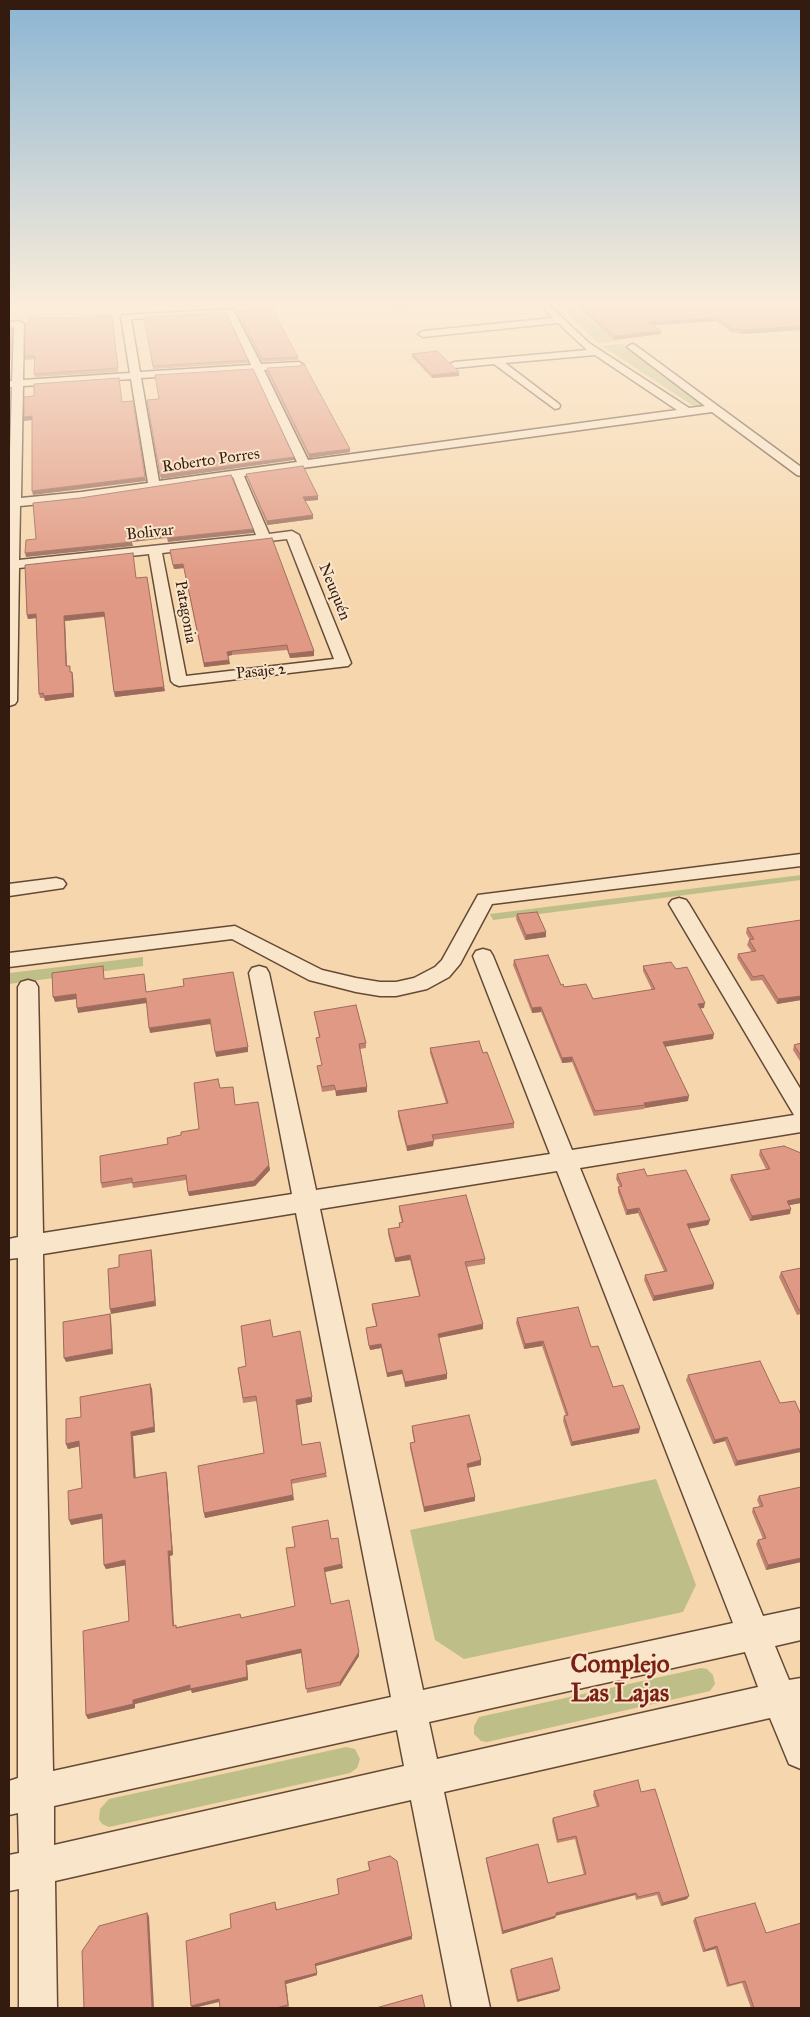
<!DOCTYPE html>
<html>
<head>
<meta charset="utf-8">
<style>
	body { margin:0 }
	#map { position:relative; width:810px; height:2017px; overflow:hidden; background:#f6d7ad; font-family:"IM FELL Great Primer",serif }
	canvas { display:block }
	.frame { position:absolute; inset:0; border:10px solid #331b0f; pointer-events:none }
</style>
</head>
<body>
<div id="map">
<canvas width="810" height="2017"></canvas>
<div class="frame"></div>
</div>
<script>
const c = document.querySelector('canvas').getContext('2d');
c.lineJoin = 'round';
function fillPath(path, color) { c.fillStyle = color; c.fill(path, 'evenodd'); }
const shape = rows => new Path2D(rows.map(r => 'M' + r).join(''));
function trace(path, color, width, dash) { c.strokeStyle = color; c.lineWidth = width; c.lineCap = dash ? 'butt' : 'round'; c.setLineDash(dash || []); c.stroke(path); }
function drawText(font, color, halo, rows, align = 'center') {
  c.font = font + ' "IM FELL Great Primer",serif'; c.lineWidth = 4; c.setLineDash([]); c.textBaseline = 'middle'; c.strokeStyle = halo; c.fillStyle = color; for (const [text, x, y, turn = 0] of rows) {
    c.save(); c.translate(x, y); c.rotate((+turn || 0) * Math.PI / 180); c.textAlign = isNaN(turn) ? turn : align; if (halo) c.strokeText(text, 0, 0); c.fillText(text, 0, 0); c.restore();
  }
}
const green = shape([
	[570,306,618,341,598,343,563,310],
	[622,344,702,403,701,407,692,405,602,346],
	[801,875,801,880,493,920,490,914],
	[143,957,143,966,9,984,9,973],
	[656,1479,696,1585,683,1612,464,1659,435,1640,410,1530],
	[701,1668,707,1669,713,1675,715,1684,710,1691,487,1742,481,1741,474,1734,474,1726,479,1717],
	[346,1747,355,1749,360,1759,357,1768,350,1773,109,1827,102,1824,99,1819,100,1809,109,1799]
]);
const street = shape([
	[406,301,440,301,436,304,395,307,391,304,395,301,406,301],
	[536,301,545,301,589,343,689,408,705,406,627,347,632,344,635,345,801,467,801,476,797,475,712,412,244,476,269,534,292,531,299,535,351,663,348,666,179,686,174,684,171,681,149,554,19,568,17,701,15,704,9,706,9,483,12,387,9,387,9,381,12,381,14,327,9,328,9,322,19,321,24,324,23,380,130,373,121,317,123,315,233,309,261,364,299,362,304,365,299,368,264,370,308,460,677,410,595,355,505,363,559,404,560,406,559,408,555,409,494,364,454,368,449,365,454,362,587,350,558,323,423,337,418,334,423,331,553,318,536,301],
	[227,314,251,365,140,372,131,319,227,314],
	[254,371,297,462,159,481,141,378,254,371],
	[131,379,148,483,81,492,21,498,23,386,131,379],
	[233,477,256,535,19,560,20,506,81,500,233,477],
	[287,539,334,659,186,676,162,553,287,539],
	[801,854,801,866,492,904,460,964,449,977,427,989,396,996,380,996,356,992,309,980,232,939,9,967,9,953,235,926,322,970,356,978,380,982,396,982,414,978,435,967,442,960,478,895,801,854],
	[56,878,63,880,66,884,63,888,9,896,9,884,56,878],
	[679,898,686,900,689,904,801,1090,801,1132,580,1168,763,1616,801,1608,801,1640,775,1646,789,1680,801,1678,801,1769,789,1764,770,1718,444,1792,490,2008,452,2008,411,1800,55,1881,57,2008,19,2008,19,1889,9,1891,9,1855,19,1853,18,1813,9,1815,9,1781,18,1778,18,1258,9,1259,9,1239,18,1237,18,987,21,982,28,980,35,982,38,987,43,1233,292,1194,249,973,252,968,259,966,266,968,269,973,316,1190,550,1154,473,956,476,951,483,949,490,951,493,956,572,1150,794,1115,669,904,672,900,679,898],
	[557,1171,733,1623,423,1690,320,1209,557,1171],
	[296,1213,391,1697,53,1771,43,1254,296,1213],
	[745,1652,758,1687,437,1759,429,1722,745,1652],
	[397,1730,404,1766,54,1845,54,1806,397,1730]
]);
const wall = shape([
	[571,301,801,301,801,330,743,334,731,332,716,321,652,325,661,331,661,334,614,340],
	[246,308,298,357,298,360,262,362,238,314,238,311,246,311],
	[110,317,112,317,118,372,35,377,34,374,35,359,25,360,25,356],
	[144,317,248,360,248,363,153,369],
	[412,354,459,372,459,376,432,378,412,357],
	[267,368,350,452,309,458,267,372],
	[246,474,318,500,305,501,313,515,313,519,267,525,247,478],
	[170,554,314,651,314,656,290,658,287,650,232,655,228,656,230,664,204,667,184,568,174,569],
	[136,578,165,691,115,697,105,617,65,621,67,666,73,676,74,697,45,701,44,698,40,698,39,694,36,618,28,619,27,615],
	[517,914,546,932,546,937,525,940,516,919],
	[801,920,801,1001,801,1000,777,1004,762,980,751,981,737,958,738,954,752,952,747,945,749,940,750,940,746,933,747,928],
	[514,960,561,985,564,987,593,999,652,990,643,971,643,966,676,969,704,1008,700,1008,713,1039,665,1047,688,1101,645,1108,644,1109,594,1116,572,1062,562,1063,541,1012,532,1013,513,965],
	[314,1012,366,1043,366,1048,360,1049,367,1092,336,1096,335,1090,322,1092,317,1066,322,1065,317,1043,316,1038,319,1037,315,1016],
	[801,1043,801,1063,793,1050,794,1045],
	[430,1048,483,1053,514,1123,514,1128,433,1140,433,1146,407,1151,398,1116,398,1111,446,1103,430,1053],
	[220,1088,235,1105,269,1165,270,1170,255,1186,189,1196,186,1180,133,1188,132,1183,102,1188,101,1183,168,1144,199,1129],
	[760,1150,801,1153,801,1203,789,1205,790,1214,750,1221,730,1180,731,1175,766,1169,759,1155],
	[617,1174,647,1176,710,1220,708,1225,689,1229,714,1284,713,1289,653,1301,644,1280,645,1275,664,1271,638,1213,626,1215,618,1192,618,1187,620,1187,616,1179],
	[399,1206,485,1259,485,1264,467,1267,483,1329,439,1338,447,1374,447,1379,405,1387,402,1374,387,1377,381,1348,370,1350,366,1328,376,1326,372,1309,372,1304,419,1296,410,1260,395,1262,388,1234,388,1229,399,1228,399,1223,402,1223,399,1211],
	[801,1268,801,1314,797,1315,779,1277,781,1272],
	[517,1318,591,1347,639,1433,571,1446,563,1421,564,1416,566,1416,542,1346,524,1349,516,1323],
	[273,1337,312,1402,297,1405,302,1445,326,1473,327,1477,291,1484,294,1500,205,1518,204,1513,264,1453,257,1401,243,1403,238,1368,246,1366],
	[688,1375,780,1403,735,1466,725,1441,713,1444,686,1380],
	[150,1384,152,1389,155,1432,133,1436,135,1478,167,1476,173,1555,170,1556,174,1625,177,1627,240,1614,241,1618,295,1606,331,1539,343,1568,325,1572,331,1604,359,1652,359,1656,340,1686,307,1693,301,1653,247,1665,248,1680,192,1693,191,1690,135,1704,135,1708,88,1719,86,1715,129,1621,126,1565,106,1569,104,1565,102,1519,71,1525,82,1488,80,1446,68,1449,66,1444,81,1417],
	[412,1426,481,1460,481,1465,468,1468,475,1497,475,1501,424,1512,410,1448,410,1443,414,1442,412,1431],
	[801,1487,801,1562,766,1570,756,1544,758,1540,763,1539,752,1512,753,1508,760,1507,757,1500,759,1496],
	[594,1791,641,1792,687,1899,661,1906,657,1895,636,1900,635,1895,556,1915,555,1918,502,1934,486,1861,486,1858,548,1883,584,1875,575,1839,557,1843,552,1821,553,1818,597,1807,593,1795],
	[368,1862,412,1936,412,1939,316,1966,317,1975,286,1984,289,2007,285,2008,220,2008,220,2002,193,2008,191,2006,231,1928,275,1902,277,1910,339,1894,369,1870],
	[695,1918,766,1933,801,2008,751,2008,742,1983,727,1987,715,1949,703,1952,693,1921],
	[511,1969,559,1991,517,2002,510,1971]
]);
const shadedWall = shape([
	[717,318,716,321,647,326,648,322],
	[11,326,12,329,11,361,10,357],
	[801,326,801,330,743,334,743,330],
	[661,331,661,334,614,340,615,336],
	[459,372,459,376,432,378,432,375],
	[9,398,10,402,9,422],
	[32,416,32,420,24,421,24,417],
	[350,449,350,452,309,458,309,454],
	[294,457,294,460,161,479,160,475],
	[145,477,146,481,33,495,32,491],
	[318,496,318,500,304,501,303,497],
	[313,515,313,519,267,525,267,521],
	[253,529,253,533,168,542,167,538],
	[166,534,167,538,133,542,132,538],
	[132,542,133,546,26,557,25,553],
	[183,564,184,568,174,569,173,565],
	[104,612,105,616,65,621,67,671,66,666,64,616],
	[36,614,37,618,28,619,27,615],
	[232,651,232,655,228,656,227,652],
	[314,651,314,656,290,658,289,654],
	[229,660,230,664,204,667,204,663],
	[72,672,73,676,74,697,45,701,44,696],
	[164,687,165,691,115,697,114,692],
	[546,932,546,937,525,940,526,935],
	[76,994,77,999,55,1002,53,997],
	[801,996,801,1000,777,1004,778,999],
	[146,998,147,1003,78,1013,77,1008],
	[705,1003,704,1008,697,1009,698,1004],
	[541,1007,541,1012,532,1013,532,1008],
	[210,1019,211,1024,150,1033,149,1028],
	[714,1034,713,1039,662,1047,663,1042],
	[248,1047,248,1052,216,1057,215,1052],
	[572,1057,572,1062,562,1063,562,1058],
	[367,1087,367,1092,336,1096,336,1091],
	[689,1096,688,1101,645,1108,645,1105,644,1103],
	[434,1141,433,1146,407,1151,407,1146],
	[269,1165,270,1170,255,1186,189,1196,188,1192],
	[801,1198,801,1203,785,1206,787,1201],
	[639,1208,638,1213,626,1215,627,1210],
	[791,1209,790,1214,750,1221,752,1216],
	[710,1220,708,1225,685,1229,687,1224],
	[151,1250,152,1254,156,1306,111,1314,110,1309],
	[410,1255,410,1260,395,1262,395,1258],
	[714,1284,713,1289,653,1301,654,1296],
	[110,1314,111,1318,113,1354,66,1362,64,1358],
	[483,1324,483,1329,438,1338,438,1334],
	[543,1341,542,1346,524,1349,525,1344],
	[381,1344,381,1348,370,1350,369,1346],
	[402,1370,402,1374,387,1377,387,1373],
	[447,1374,447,1379,405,1387,405,1382],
	[150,1384,152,1389,155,1432,133,1436,136,1482,134,1478,131,1432],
	[312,1397,312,1402,297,1405,296,1400],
	[640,1428,639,1433,571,1446,572,1442],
	[727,1437,725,1441,713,1444,715,1440],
	[79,1441,81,1446,68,1449,66,1444],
	[801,1448,801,1452,735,1466,737,1461],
	[481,1460,481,1465,466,1468,467,1464],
	[166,1472,167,1476,173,1555,170,1556,174,1630,173,1626,168,1551],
	[293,1495,294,1500,205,1518,204,1513],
	[475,1497,475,1501,424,1512,424,1507],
	[102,1514,104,1518,71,1525,69,1520],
	[801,1558,801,1562,766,1570,768,1565],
	[125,1560,127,1565,106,1569,104,1565],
	[342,1564,343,1568,325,1572,324,1568],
	[301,1649,301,1653,247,1665,248,1680,192,1693,191,1690,135,1704,135,1708,88,1719,86,1715,133,1700,246,1661],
	[359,1652,359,1656,340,1686,340,1682],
	[636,1893,635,1895,555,1916,556,1913],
	[689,1896,687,1899,661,1906,663,1903],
	[147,1913,149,1916,154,2008,152,2008],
	[556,1916,555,1918,502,1934,503,1931],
	[412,1936,412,1939,316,1966,317,1975,286,1984,289,2007,285,1981,315,1964],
	[717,1946,715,1949,703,1952,705,1950],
	[560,1989,559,1991,517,2002,518,2000],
	[219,1999,221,2001,194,2008,191,2006]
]);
const building = shape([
	[574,301,801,301,801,326,743,330,732,329,717,318,648,322,661,331,615,336,574,301],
	[270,305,298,357,262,359,238,311,247,311,246,308,248,307,270,305],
	[226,313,248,360,153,366,144,317,226,313],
	[110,315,110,317,112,317,118,368,34,374,35,356,25,356,25,324,28,324,28,317,69,318,110,315],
	[9,326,11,326,10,357,9,357,9,326],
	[437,351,459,372,432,375,412,354,437,351],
	[304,364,350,449,309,454,267,368,299,366,304,364],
	[253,369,294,457,160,475,147,400,159,399,155,375,253,369],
	[119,378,122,402,133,401,145,477,32,491,32,416,24,417,24,397,34,396,34,384,119,378],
	[303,466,318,496,303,497,313,515,267,521,246,474,303,466],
	[231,475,253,529,167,538,166,534,132,538,132,542,25,553,26,540,36,539,33,503,80,498,231,475],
	[272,538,314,651,289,654,287,645,232,651,227,652,229,660,204,663,183,564,173,565,170,550,272,538],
	[133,553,136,578,147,577,164,687,114,692,104,612,64,616,66,666,70,666,70,672,72,672,73,693,44,696,43,693,39,694,36,614,27,615,25,565,133,553],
	[537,912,546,932,526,935,517,914,537,912],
	[801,920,801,996,778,999,763,975,753,977,738,954,756,951,749,940,754,939,747,928,801,920],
	[548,955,561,985,563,984,564,987,586,984,593,999,655,989,643,966,671,962,676,969,687,967,705,1003,698,1004,714,1034,663,1042,689,1096,644,1103,645,1105,595,1111,572,1057,562,1058,541,1007,532,1008,514,960,548,955],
	[103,966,104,979,144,974,146,992,184,986,183,979,233,972,248,1047,215,1052,210,1019,149,1028,146,998,77,1008,76,994,53,997,52,973,103,966],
	[356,1005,366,1043,359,1044,367,1087,336,1091,334,1085,322,1087,317,1066,322,1065,316,1038,320,1037,314,1012,356,1005],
	[479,1041,483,1053,487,1052,514,1123,432,1135,434,1141,407,1146,398,1111,448,1103,430,1048,479,1041],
	[801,1043,801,1056,794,1045,801,1043],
	[218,1079,220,1088,233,1087,235,1105,258,1102,269,1165,254,1181,188,1192,186,1175,132,1183,132,1178,101,1183,100,1156,168,1144,167,1138,181,1135,181,1132,199,1129,194,1083,218,1079],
	[784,1146,801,1153,801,1198,787,1201,791,1209,752,1216,731,1175,770,1169,760,1150,784,1146],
	[644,1169,647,1176,686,1170,710,1220,687,1224,714,1284,654,1296,645,1275,667,1271,639,1208,627,1210,618,1187,622,1186,617,1174,644,1169],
	[466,1195,485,1259,465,1262,483,1324,438,1334,447,1374,405,1382,402,1370,387,1373,381,1344,369,1346,366,1328,377,1326,372,1304,420,1296,410,1255,395,1258,388,1229,400,1227,399,1223,403,1222,399,1206,466,1195],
	[151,1250,155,1301,110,1309,108,1269,119,1267,119,1255,151,1250],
	[801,1268,801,1309,799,1310,781,1272,801,1268],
	[578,1307,591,1347,598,1346,613,1387,623,1385,640,1428,572,1442,564,1416,568,1415,543,1341,525,1344,517,1318,578,1307],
	[110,1314,112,1349,64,1358,63,1322,110,1314],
	[270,1320,273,1337,300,1331,312,1397,296,1400,302,1445,320,1442,326,1473,291,1480,293,1495,204,1513,198,1466,264,1453,256,1396,243,1398,238,1368,246,1366,241,1326,270,1320],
	[760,1361,780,1403,795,1401,801,1415,801,1448,737,1461,727,1437,715,1440,688,1375,760,1361],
	[150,1384,154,1427,131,1432,134,1478,166,1472,172,1551,168,1551,173,1626,176,1625,176,1628,240,1614,241,1618,295,1606,286,1548,295,1547,292,1527,328,1520,331,1539,338,1538,342,1564,324,1568,331,1604,349,1600,359,1652,340,1682,306,1689,301,1649,246,1661,247,1677,190,1689,190,1685,133,1700,133,1704,86,1715,83,1631,129,1621,125,1560,104,1565,102,1514,69,1520,68,1491,82,1488,79,1441,66,1444,66,1419,81,1417,80,1397,150,1384],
	[469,1415,481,1460,467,1464,475,1497,424,1507,410,1443,415,1442,412,1426,469,1415],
	[801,1487,801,1558,768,1565,758,1540,766,1538,753,1508,763,1506,759,1496,801,1487],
	[638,1780,641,1792,655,1789,689,1896,663,1903,659,1892,638,1897,636,1893,556,1913,556,1916,503,1931,486,1858,538,1844,548,1883,586,1874,576,1836,558,1840,553,1818,599,1806,594,1791,638,1780],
	[390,1856,397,1861,412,1936,315,1964,317,1973,285,1981,288,2005,276,2008,220,2008,219,1999,191,2006,186,1941,231,1928,230,1914,275,1902,276,1910,339,1894,337,1879,370,1870,368,1862,390,1856],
	[755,1903,766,1933,801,1923,801,2008,754,2008,745,1981,729,1985,717,1946,705,1950,695,1918,755,1903],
	[147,1913,152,2008,84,2008,82,1951,99,1926,147,1913],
	[552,1958,560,1989,518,2000,511,1969,552,1958],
	[422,1995,425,2008,376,2008,422,1995]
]);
const farStreetnames = [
	["Roberto Porres",211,461,-8],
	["Bolivar",150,533,-6],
	["Neuquén",334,592,68],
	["Patagonia",185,612,80],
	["Pasaje 2",261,672,-6]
];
const nearNeighbourhoodnames = [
	["Complejo",620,1666],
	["Las Lajas",620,1695]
];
fillPath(green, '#bebe88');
trace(street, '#644a36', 3);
fillPath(street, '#f9e5ca');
fillPath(wall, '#c18472');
fillPath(shadedWall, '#9d6b5c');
fillPath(building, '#e09984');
trace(building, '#9d6b5c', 1);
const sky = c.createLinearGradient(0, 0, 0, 583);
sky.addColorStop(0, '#8bb5d3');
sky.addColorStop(0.52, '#fbedda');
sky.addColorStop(1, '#fbedda00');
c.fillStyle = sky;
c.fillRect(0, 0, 810, 583);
drawText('16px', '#331b0f', '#f9e5ca', farStreetnames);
drawText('bold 25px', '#7a1f14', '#f9e5ca', nearNeighbourhoodnames);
</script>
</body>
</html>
